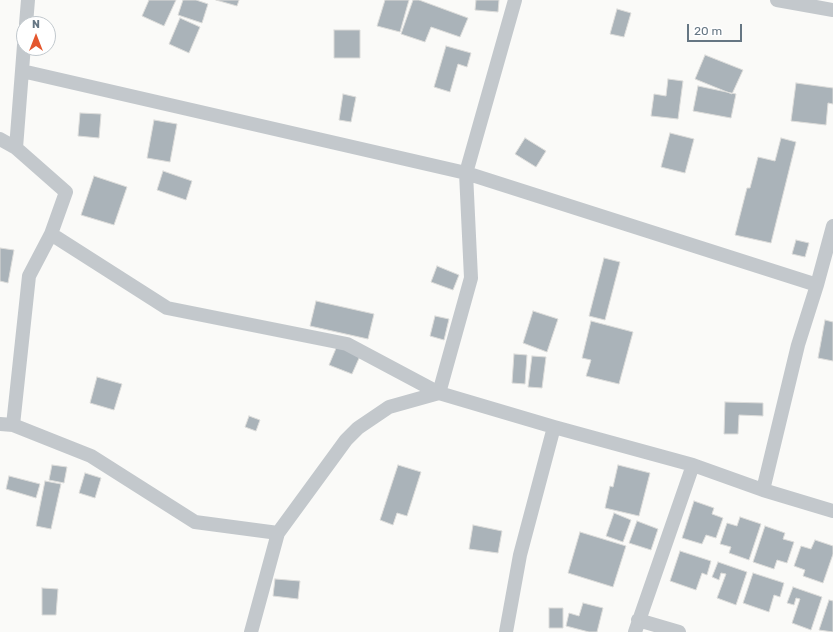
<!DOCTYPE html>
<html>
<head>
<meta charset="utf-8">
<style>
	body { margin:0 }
	#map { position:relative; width:833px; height:632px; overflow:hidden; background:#fafaf8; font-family:Rubik,sans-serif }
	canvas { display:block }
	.north { position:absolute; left:16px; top:16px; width:40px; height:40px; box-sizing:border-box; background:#fff; border:1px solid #c1c8cd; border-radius:50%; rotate:0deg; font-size:11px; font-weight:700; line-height:16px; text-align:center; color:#657683 }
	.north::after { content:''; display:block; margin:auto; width:14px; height:18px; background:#e4572e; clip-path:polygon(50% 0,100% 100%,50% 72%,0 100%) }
	.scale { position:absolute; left:687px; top:24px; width:55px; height:18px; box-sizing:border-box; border:2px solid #657683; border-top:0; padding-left:5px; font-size:12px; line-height:14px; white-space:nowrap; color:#657683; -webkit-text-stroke:3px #fff; paint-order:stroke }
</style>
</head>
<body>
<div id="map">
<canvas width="833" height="632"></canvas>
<div class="north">N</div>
<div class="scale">20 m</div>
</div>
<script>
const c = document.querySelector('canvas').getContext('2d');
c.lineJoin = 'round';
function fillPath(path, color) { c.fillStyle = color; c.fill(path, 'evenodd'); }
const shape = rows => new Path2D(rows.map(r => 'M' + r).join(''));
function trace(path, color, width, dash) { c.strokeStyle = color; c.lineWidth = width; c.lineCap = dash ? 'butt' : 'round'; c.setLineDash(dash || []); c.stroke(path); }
const building = shape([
	[149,0,176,0,164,26,142,16,149,0],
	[183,0,196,0,208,4,202,23,178,15,183,0],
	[216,0,239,0,237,6,216,0],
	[385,0,409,0,400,32,377,26,385,0],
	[413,0,419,0,468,18,460,37,431,27,425,42,401,34,413,0],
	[476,0,499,0,498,12,475,10,476,0],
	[617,9,631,13,624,37,610,34,617,9],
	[180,18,200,27,189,53,169,44,180,18],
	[334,30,360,30,360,58,334,58,334,30],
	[446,46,471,53,467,67,458,64,450,92,434,87,446,46],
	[705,55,743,70,732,94,695,79,705,55],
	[668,79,683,81,678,119,651,116,654,94,666,96,668,79],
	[796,83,833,88,833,104,828,103,826,125,791,121,796,83],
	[698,86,736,94,731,118,693,111,698,86],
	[343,94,356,97,351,122,339,120,343,94],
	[80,113,101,114,99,138,78,136,80,113],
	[154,120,177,124,170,162,147,158,154,120],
	[670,133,694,139,685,173,661,167,670,133],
	[525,138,546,151,536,167,515,154,525,138],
	[781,138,796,142,771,243,735,235,747,188,750,188,758,157,775,161,781,138],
	[163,171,192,181,186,200,157,190,163,171],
	[94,176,127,187,114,225,81,215,94,176],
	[796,240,809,243,805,257,792,254,796,240],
	[0,248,14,250,8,283,0,281,0,248],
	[604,258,620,262,605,320,589,316,604,258],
	[437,266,459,275,453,290,431,282,437,266],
	[316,301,374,314,368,339,310,326,316,301],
	[533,311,558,319,547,352,523,343,533,311],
	[435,316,449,319,444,340,430,336,435,316],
	[825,320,833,322,833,361,818,358,825,320],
	[591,321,633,332,619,384,586,376,591,360,582,358,591,321],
	[337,346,360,356,352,374,329,365,337,346],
	[514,354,527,355,525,384,512,383,514,354],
	[532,356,546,357,542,388,528,387,532,356],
	[97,377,122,384,114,410,90,403,97,377],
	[725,402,763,403,763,416,739,415,738,434,724,434,725,402],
	[249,416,260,420,256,431,245,427,249,416],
	[52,465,67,467,64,483,49,480,52,465],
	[398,465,421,472,407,516,397,513,393,525,380,520,398,465],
	[618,465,650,473,639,516,605,508,610,486,613,487,618,465],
	[85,473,101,478,95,498,79,493,85,473],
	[9,476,40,484,36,498,6,489,9,476],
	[45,481,61,484,51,529,36,526,45,481],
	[694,501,714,508,712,514,723,518,716,538,706,535,702,544,682,538,694,501],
	[614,513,631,520,623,542,606,536,614,513],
	[740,517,761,524,749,560,729,553,731,547,720,544,727,523,737,526,740,517],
	[637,521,658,529,651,550,629,543,637,521],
	[473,525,502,531,498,553,469,549,473,525],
	[765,526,785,533,783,539,794,542,787,563,777,560,774,569,753,562,765,526],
	[580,532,626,546,613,587,568,573,580,532],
	[815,540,833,546,833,554,823,583,803,576,805,570,794,566,801,546,811,549,815,540],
	[680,551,711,561,707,575,702,573,696,590,670,581,680,551],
	[718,562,747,572,736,605,717,598,726,574,721,573,719,580,712,577,718,562],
	[753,573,784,583,780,597,774,595,769,612,743,603,753,573],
	[275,579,300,581,298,599,273,596,275,579],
	[793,587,822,597,811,630,792,623,800,599,796,598,794,605,787,603,793,587],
	[42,588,58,589,56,615,42,615,42,588],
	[829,600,833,601,833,632,819,630,829,600],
	[583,603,603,608,597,632,589,632,566,626,569,613,579,616,583,603],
	[549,608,563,608,563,628,549,628,549,608]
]);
const street = shape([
	[777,0,833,10],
	[26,24,28,0],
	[22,71,466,173,817,285],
	[0,139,16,148,66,192,51,234,167,308,347,344,439,393,554,427,693,465,763,490,833,511],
	[16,148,24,45],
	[439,393,471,278,466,173,515,0],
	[0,424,13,425,91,456,195,522,278,533],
	[13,425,29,276,51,234],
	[763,490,798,345,817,285,833,226],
	[638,620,679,632],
	[251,632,278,533,346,440,358,428,389,407,439,393],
	[506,632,520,555,554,427],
	[635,632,693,465]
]);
fillPath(building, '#aab3b9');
trace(building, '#dcdcda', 1);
trace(street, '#c3c8cc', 14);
</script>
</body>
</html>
